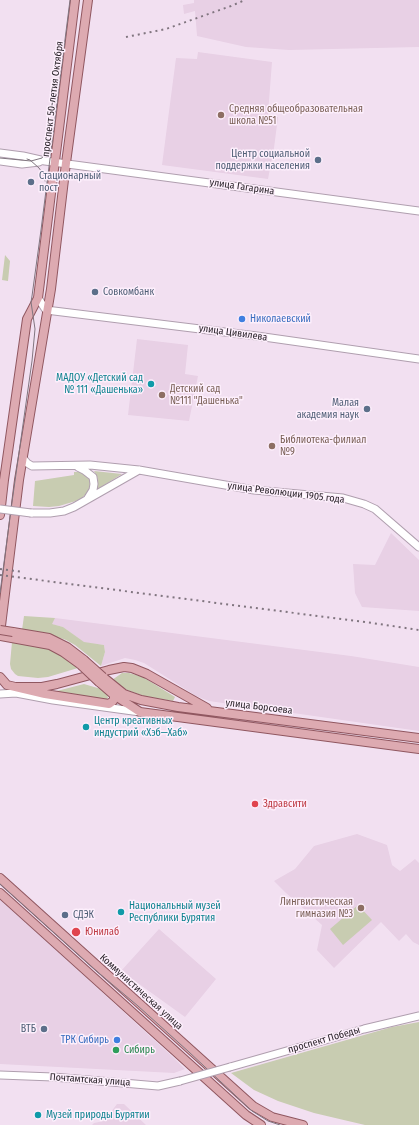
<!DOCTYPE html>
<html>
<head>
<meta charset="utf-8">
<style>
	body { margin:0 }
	canvas { display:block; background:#f2e0f1 }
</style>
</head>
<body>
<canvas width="419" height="1125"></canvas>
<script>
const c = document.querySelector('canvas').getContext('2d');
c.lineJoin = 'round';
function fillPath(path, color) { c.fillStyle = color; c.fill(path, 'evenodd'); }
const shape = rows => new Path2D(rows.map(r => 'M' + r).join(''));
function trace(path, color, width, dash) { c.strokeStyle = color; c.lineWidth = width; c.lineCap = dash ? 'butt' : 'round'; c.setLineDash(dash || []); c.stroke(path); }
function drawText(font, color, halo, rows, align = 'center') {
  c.font = font + ' "Fira Sans Condensed",sans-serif'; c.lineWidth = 3; c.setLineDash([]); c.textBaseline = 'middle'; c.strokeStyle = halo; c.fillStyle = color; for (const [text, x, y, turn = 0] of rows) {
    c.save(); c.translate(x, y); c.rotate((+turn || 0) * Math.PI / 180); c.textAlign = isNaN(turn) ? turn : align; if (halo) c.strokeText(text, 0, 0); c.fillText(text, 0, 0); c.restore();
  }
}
const built = shape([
	[194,0,419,0,419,47,289,50,246,47,197,36,195,11,184,14,183,5,194,3],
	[198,52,272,62,268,114,278,117,274,148,268,179,162,165,176,58,197,59],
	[137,339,188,345,185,374,198,376,189,421,128,415],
	[391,533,419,560,419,611,362,607,355,593,353,564,375,565],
	[55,618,351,656,419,667,419,731,209,701,196,696,144,663,135,660,125,658,101,666,105,652,104,645,84,643,63,627,51,624],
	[357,834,387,845,392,865,400,871,415,859,419,863,419,945,413,942,406,934,399,941,381,922,334,968,317,950,322,925,286,893,274,881,295,869,314,846],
	[0,899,174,1058,185,1069,174,1073,0,1064],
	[159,929,216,979,185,1017,121,971],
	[117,1104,124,1104,146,1125,92,1125,94,1123,104,1121]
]);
const green = shape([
	[5,255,10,261,8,281,2,280],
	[94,471,122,474,96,490,98,486,98,481,97,476],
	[74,472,82,472,90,478,91,484,90,490,82,498,76,501,59,506,49,507,33,506,35,481,74,475],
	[24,616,55,618,52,624,63,627,84,642,104,645,105,652,101,666,75,645,66,640,45,633,22,630],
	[12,642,36,645,50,649,61,655,78,668,48,677,38,678,18,676,15,674,11,669,10,664],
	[122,673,129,673,143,677,175,697,173,701,144,696,127,690,112,680],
	[84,684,101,689,107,694,108,698,106,700,45,694],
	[358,905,372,920,343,945,330,929],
	[419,1022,419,1125,365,1125,314,1113,278,1101,254,1090,231,1073,392,1027]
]);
const secondary = shape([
	[0,153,23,156,45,161,419,211],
	[0,161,22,164,39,162],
	[38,298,46,310,257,336,419,359],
	[23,458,27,463,32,466,90,465,139,470,254,490,343,498,364,504,375,509,419,547],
	[78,467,84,470,93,477,94,484,93,490,88,498],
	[31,513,50,513,64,511,74,507,139,470],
	[0,694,16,693,53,700,140,712],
	[230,1067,364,1029,419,1016],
	[0,1075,53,1077,158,1086,180,1081]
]);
const primary = shape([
	[0,515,4,480,27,319,38,298,75,0],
	[13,632,49,638,67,647,84,660],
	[0,634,19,480,51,289,66,163,88,0],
	[0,636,50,645,63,652,81,665],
	[0,677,7,685,45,694,109,704,113,701,114,699,114,695],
	[103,677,124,694,141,700,178,707,419,738],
	[99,682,114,695,140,712,419,749],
	[17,687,42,687,57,684,109,670,124,667,132,668,147,674,207,708],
	[0,878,253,1106,272,1117,303,1125],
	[0,893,246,1115,261,1125]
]);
const tram = shape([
	[0,158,31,161,42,158,49,147],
	[27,159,30,160,39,168,44,175,45,181],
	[0,593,12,502,32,361,35,329,31,302,32,296,41,230,70,0],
	[0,884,94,969,138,1006,189,1052,252,1111,268,1121,280,1125]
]);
const rail = shape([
	[126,37,166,29,231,6,245,0],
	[0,569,23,572],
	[0,575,372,623,419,630]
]);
const secondaryBridge = shape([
	[0,509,31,513],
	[180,1081,230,1067]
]);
const primaryBridge = shape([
	[0,630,13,632],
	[84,660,103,677],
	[81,665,99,682]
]);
const markers = [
	[221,115,4,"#8d6e63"],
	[318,160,4,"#5c6f8a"],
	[31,182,4,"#5c6f8a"],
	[95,292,4,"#5c6f8a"],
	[242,319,4,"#3f7fe0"],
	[151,384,4,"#0f9aa8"],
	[162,395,4,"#8d6e63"],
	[367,409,4,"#5c6f8a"],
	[272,446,4,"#8d6e63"],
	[86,727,4,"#0f9aa8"],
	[255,804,4,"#e0444e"],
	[361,908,4,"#8d6e63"],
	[121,912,4,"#0f9aa8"],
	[65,915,4,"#5c6f8a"],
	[76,932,5,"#e0444e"],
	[44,1029,4,"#5c6f8a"],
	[117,1040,4,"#3f7fe0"],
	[116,1050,4,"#2e9e5b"],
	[38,1115,4,"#0f9aa8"]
];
const streetNames = [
	["проспект 50-летия Октября",53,99,-83],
	["улица Гагарина",242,187,8],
	["улица Цивилева",233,333,8],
	["улица Революции 1905 года",286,493,7],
	["улица Борсоева",259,707,7],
	["Коммунистическая улица",141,992,42],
	["проспект Победы",324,1040,-16],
	["Почтамтская улица",90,1080,4]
];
const educationNames = [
	["Средняя общеобразовательная",229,109],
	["школа №51",229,121],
	["Детский сад",170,389],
	["№111 \"Дашенька\"",170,401],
	["Библиотека-филиал",280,440],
	["№9",280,452],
	["Лингвистическая",353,902,"right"],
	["гимназия №3",353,914,"right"]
];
const serviceNames = [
	["Центр социальной",310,154],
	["поддержки населения",310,166],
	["Стационарный",39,176,"left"],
	["пост",39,188,"left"],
	["Совкомбанк",103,292,"left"],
	["Малая",359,403],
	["академия наук",359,415],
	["СДЭК",73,915,"left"],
	["ВТБ",36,1029]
];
const shopNames = [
	["Николаевский",250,319],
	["ТРК Сибирь",109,1040,"right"]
];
const cultureNames = [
	["МАДОУ «Детский сад",143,378,"right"],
	["№ 111 «Дашенька»",143,390,"right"],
	["Центр креативных",94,721],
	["индустрий «Хэб—Хаб»",94,733],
	["Национальный музей",129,906],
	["Республики Бурятия",129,918],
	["Музей природы Бурятии",46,1115]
];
const healthNames = [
	["Здравсити",263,804],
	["Юнилаб",85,932]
];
const leisureNames = [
	["Сибирь",124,1050]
];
fillPath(built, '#e8d0e5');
fillPath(green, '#c8ccb1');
trace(secondary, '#b09faf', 9);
trace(primary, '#905760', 10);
trace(secondary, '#fff', 7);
trace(primary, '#ddaab1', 8);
trace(tram, '#80757f', 1);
trace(rail, '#80757f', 2, [2, 4]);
trace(secondaryBridge, '#b09faf', 9, []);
trace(primaryBridge, '#905760', 10, []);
trace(secondaryBridge, '#fff', 7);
trace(primaryBridge, '#ddaab1', 8);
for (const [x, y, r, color] of markers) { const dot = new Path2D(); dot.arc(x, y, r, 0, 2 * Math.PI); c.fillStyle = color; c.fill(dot); trace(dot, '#fdeffc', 1.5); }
drawText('10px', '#2a242a', '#fdeffc', streetNames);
drawText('10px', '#785e54', '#fdeffc', educationNames, 'left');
drawText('10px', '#4e5e75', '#fdeffc', serviceNames, 'right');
drawText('10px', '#366cbe', '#fdeffc', shopNames, 'left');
drawText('10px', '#0d838f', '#fdeffc', cultureNames, 'left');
drawText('10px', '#be3a42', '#fdeffc', healthNames, 'left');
drawText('10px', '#27864d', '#fdeffc', leisureNames, 'left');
</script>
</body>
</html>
